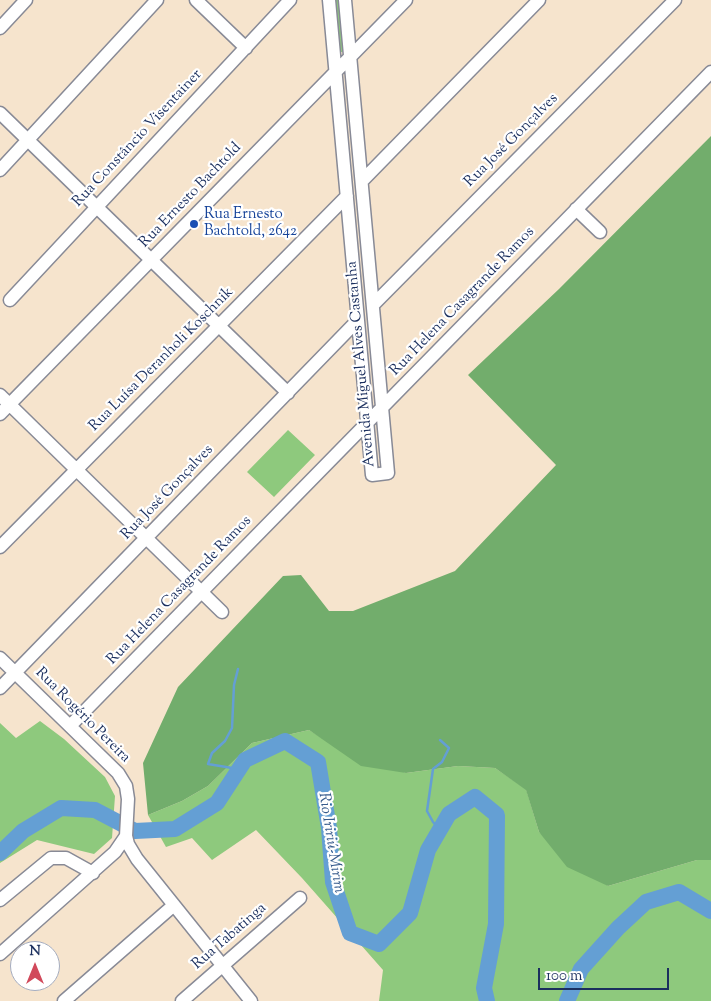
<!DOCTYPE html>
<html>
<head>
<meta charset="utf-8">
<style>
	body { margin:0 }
	#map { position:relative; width:711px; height:1001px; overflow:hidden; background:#f6e4cd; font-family:"Sorts Mill Goudy",serif }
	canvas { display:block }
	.north { position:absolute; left:10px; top:941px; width:50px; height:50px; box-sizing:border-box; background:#fff; border:1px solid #a4acbf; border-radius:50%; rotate:0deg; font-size:14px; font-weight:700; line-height:20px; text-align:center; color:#1b2f5e }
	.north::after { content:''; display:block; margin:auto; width:18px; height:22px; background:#d1495b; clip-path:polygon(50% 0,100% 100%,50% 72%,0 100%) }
	.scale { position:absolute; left:538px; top:968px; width:131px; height:22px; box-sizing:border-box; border:2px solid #1b2f5e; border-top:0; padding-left:6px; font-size:15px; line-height:18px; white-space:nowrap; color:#1b2f5e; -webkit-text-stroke:4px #fff; paint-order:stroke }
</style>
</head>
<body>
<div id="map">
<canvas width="711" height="1001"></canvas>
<div class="north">N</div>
<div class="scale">100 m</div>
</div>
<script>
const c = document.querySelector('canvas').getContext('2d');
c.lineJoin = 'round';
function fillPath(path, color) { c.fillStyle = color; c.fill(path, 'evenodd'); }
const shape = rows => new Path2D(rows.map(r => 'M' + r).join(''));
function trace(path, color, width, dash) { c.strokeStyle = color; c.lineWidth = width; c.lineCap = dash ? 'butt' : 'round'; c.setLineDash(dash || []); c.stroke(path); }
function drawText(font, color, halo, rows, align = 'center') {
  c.font = font + ' "Sorts Mill Goudy",serif'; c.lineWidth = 4.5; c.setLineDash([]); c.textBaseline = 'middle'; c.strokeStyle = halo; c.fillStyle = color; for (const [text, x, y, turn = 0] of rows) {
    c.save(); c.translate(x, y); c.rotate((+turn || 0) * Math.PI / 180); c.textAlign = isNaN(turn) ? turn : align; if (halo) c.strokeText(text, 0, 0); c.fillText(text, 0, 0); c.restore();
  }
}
const green = shape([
	[334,0,341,0,344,51,342,52,339,52],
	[288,430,315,455,274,497,247,472],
	[40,721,64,739,105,777,115,796,112,838,94,854,37,840,0,863,0,723,16,738],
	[309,730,330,743,406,773,458,766,495,768,526,789,539,832,608,886,697,860,711,860,711,1001,379,1001,383,970,302,878,256,830,212,860,192,838,166,847,148,815,182,801,208,786,252,743]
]);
const forest = shape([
	[711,136,711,860,697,860,608,886,567,867,539,832,526,790,495,768,458,766,406,773,361,766,309,730,252,743,208,786,182,801,148,815,143,763,178,687,283,576,301,575,329,611,353,611,455,571,556,465,468,375,559,289]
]);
const stream = shape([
	[238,669,234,685,232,728,225,741,212,753,208,764,238,769],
	[440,830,433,822,427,811,433,769,442,762,449,748,440,740]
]);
const river = shape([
	[0,853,23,831,61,808,95,810,135,831,175,829,217,803,245,760,285,741,318,762,329,828,333,882,350,933,379,944,410,913,428,850,449,814,475,797,497,815,496,924,484,988,487,1001],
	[567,1001,581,969,618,928,646,902,679,892,711,911]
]);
const minor = shape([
	[196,0,246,48],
	[329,0,372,475,388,473,345,0],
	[0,28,26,0],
	[0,113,288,393],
	[0,170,157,0],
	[362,181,539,0],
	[576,209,600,232],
	[10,300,290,0],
	[373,305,675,0],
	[0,395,222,612],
	[0,414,406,0],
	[0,547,347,196],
	[0,658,118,773,126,786,128,799,126,836,115,852,0,954],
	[0,688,358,320],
	[70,726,711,72],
	[126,836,128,844,137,859,251,1001],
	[0,900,51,858,66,858,93,873],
	[64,1001,174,905],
	[182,1001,300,898]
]);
const markers = [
	[194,224,5,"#1a4fb4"]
];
const streetNames = [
	["Rua Constâncio Visentainer",138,139,-47],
	["Rua José Gonçalves",512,141,-45],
	["Rua Ernesto Bachtold",191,196,-46],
	["Rua Helena Casagrande Ramos",463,302,-46],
	["Rua Luísa Deranholi Koschnik",162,360,-45],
	["Avenida Miguel Alves Castanha",362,364,-95],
	["Rua José Gonçalves",168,493,-46],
	["Rua Helena Casagrande Ramos",180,591,-46],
	["Rua Rogério Pereira",82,716,45],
	["Rua Tabatinga",230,937,-41]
];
const transitNames = [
	["Rua Ernesto",204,215],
	["Bachtold, 2642",204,232]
];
const waterNames = [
	["Rio Iririú-Mirim",330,843,81]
];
fillPath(green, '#8ec97d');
fillPath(forest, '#72ad6c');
trace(stream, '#649fd4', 2.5);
trace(river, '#649fd4', 16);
trace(minor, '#888a96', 15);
trace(minor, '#fff', 12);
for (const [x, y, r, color] of markers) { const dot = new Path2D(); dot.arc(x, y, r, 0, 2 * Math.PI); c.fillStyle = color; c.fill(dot); trace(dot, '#fff', 2); }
drawText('15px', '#1b2f5e', '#fff', streetNames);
drawText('15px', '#164399', '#fff', transitNames, 'left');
drawText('italic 16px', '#385c8d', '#fff', waterNames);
</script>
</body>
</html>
